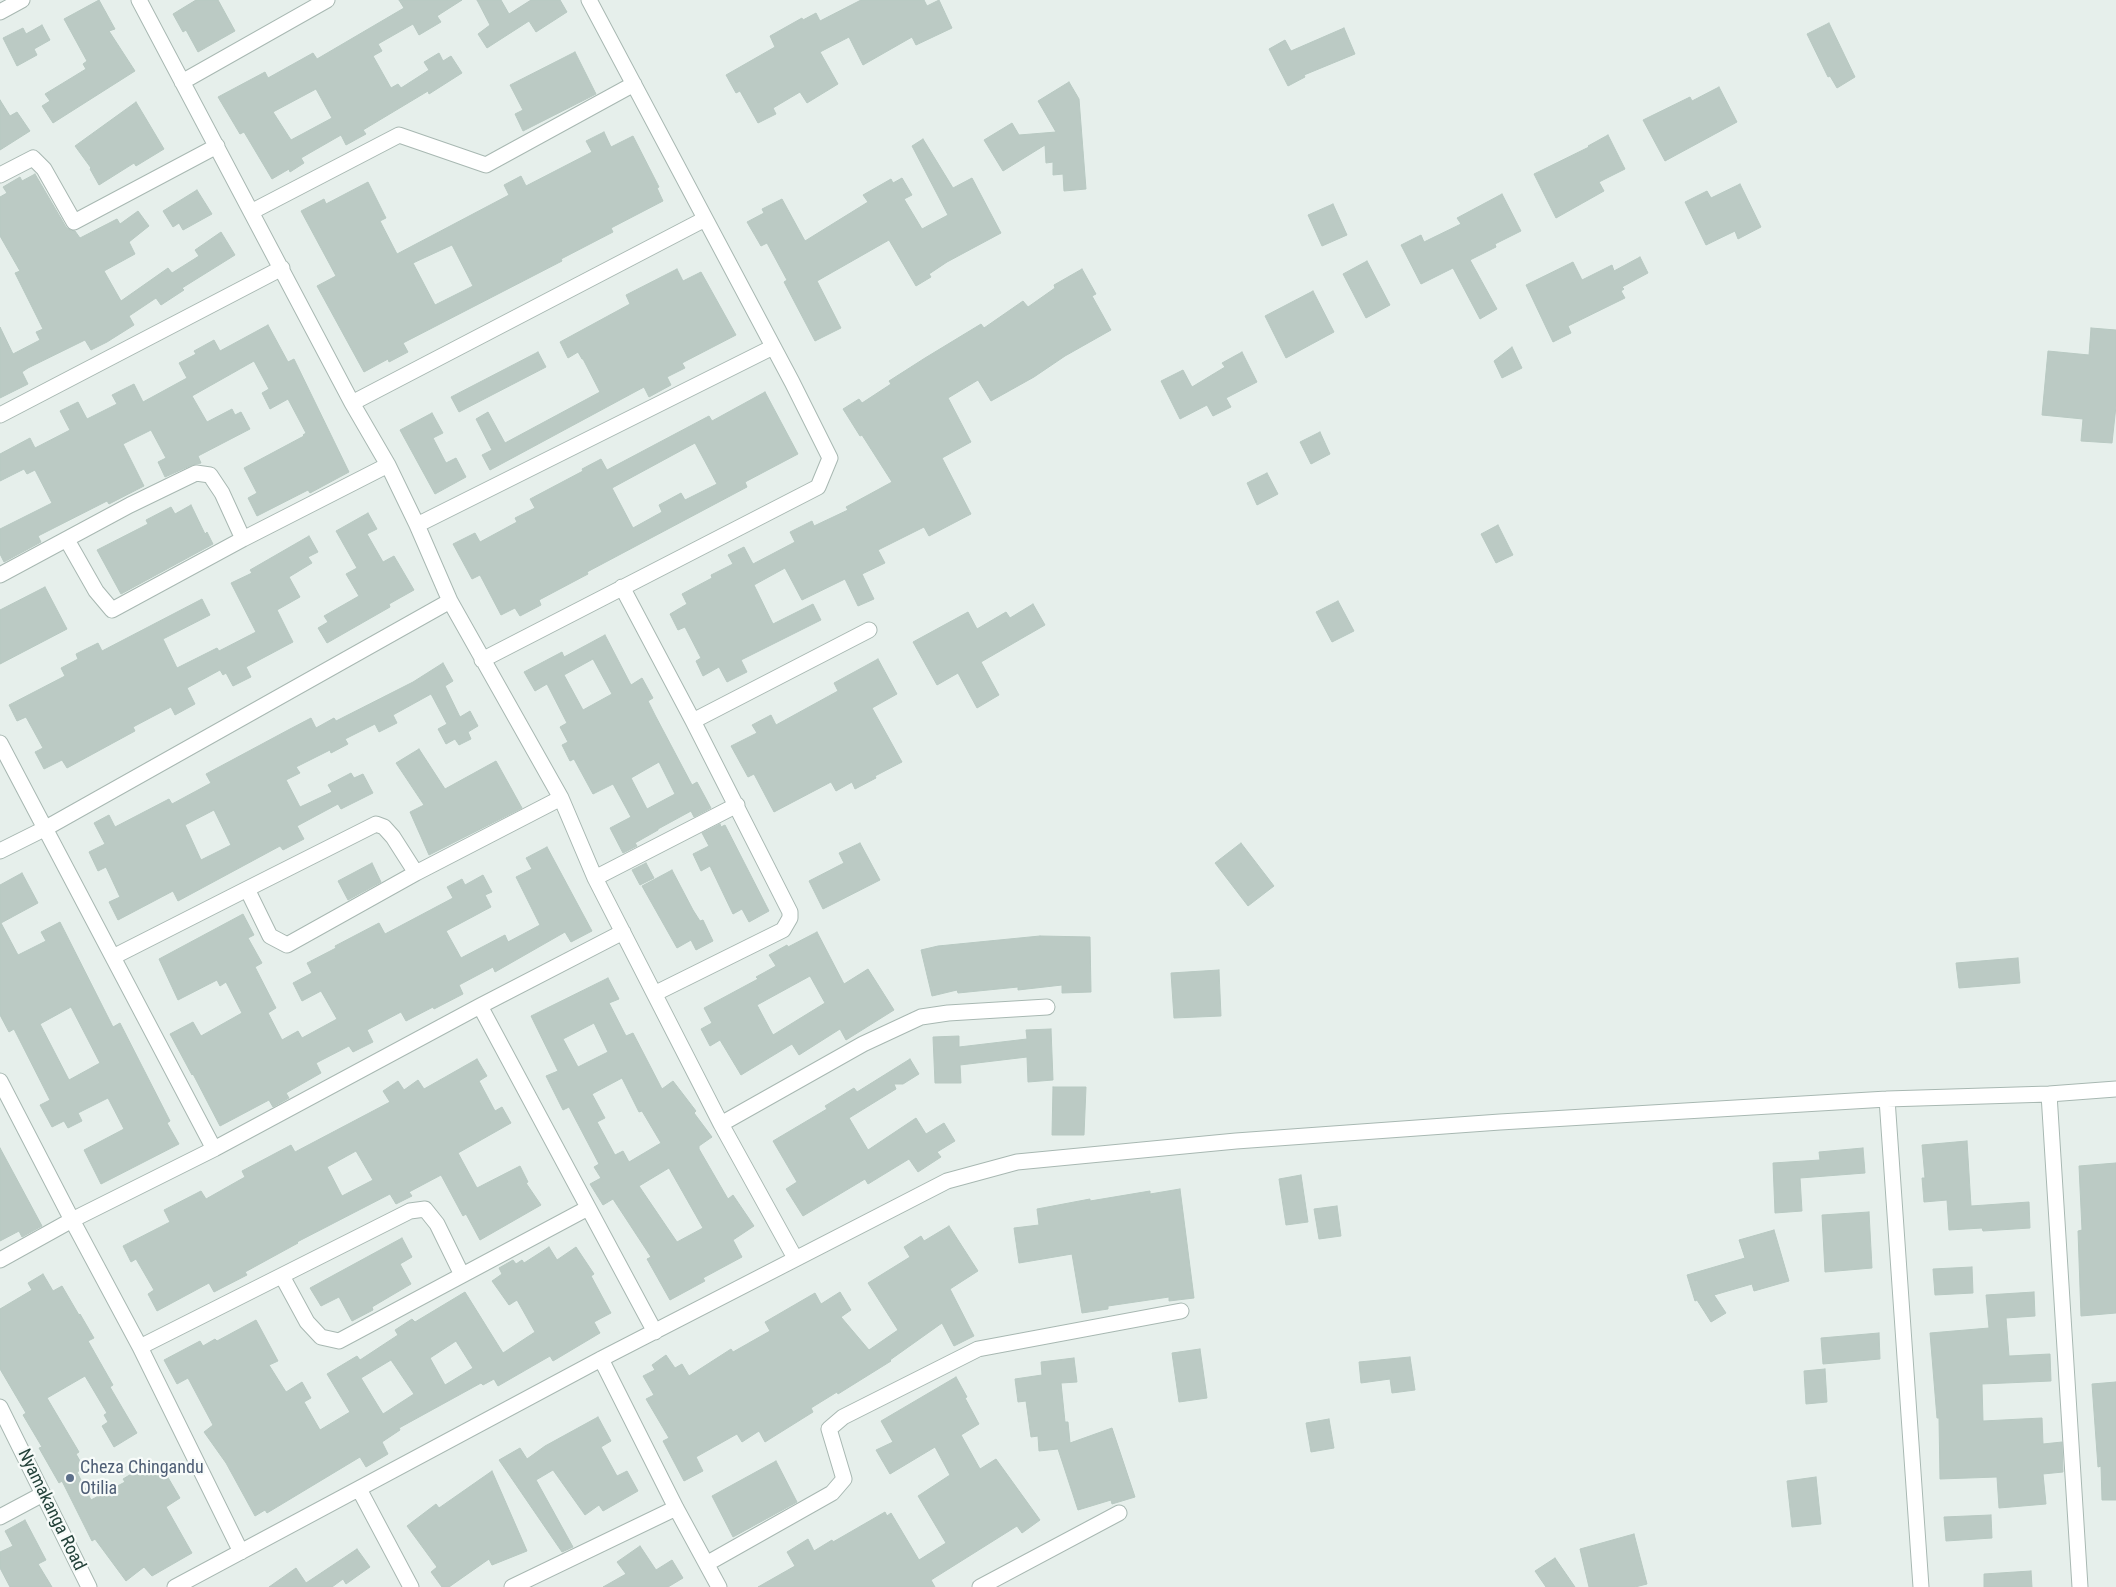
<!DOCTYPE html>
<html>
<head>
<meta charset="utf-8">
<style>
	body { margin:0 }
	canvas { display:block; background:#e6efeb }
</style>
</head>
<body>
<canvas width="2116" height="1587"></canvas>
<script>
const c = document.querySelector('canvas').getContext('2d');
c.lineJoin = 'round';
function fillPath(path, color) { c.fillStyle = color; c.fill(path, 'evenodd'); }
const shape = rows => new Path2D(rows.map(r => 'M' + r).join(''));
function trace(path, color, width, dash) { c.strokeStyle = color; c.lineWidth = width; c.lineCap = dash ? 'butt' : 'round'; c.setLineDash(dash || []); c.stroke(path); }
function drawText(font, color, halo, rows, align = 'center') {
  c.font = font + ' "Roboto Condensed",sans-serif'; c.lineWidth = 4.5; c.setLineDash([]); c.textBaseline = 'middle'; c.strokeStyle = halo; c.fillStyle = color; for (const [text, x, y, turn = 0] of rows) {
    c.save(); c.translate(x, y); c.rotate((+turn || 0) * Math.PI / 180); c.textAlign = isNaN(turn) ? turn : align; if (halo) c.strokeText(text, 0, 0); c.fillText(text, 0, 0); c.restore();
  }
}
const building = shape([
	[99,0,115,29,109,31,135,71,53,123,42,106,50,101,45,94,86,69,83,64,87,61,64,19,99,0],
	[196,0,218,0,235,31,198,52,186,30,183,32,173,14,196,0],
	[399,0,462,0,437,16,441,22,419,35,413,24,378,44,382,51,373,56,391,88,398,84,401,88,429,70,424,62,439,53,443,61,451,56,462,73,429,94,428,91,363,130,366,134,346,145,341,135,301,158,304,163,290,172,289,169,272,179,244,132,240,134,218,97,265,72,268,78,313,53,317,59,404,8,399,0],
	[316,89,332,118,291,140,273,112,316,89],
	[477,0,501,0,509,14,531,0,560,0,567,12,536,32,529,21,487,48,478,34,490,25,477,0],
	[861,0,924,0,927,6,939,0,952,28,916,45,912,37,863,65,849,37,820,52,838,84,807,103,800,92,773,108,776,114,758,123,740,91,736,93,726,75,775,47,770,36,802,18,803,20,816,13,820,21,861,0],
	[1829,23,1855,77,1837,88,1830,76,1828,77,1807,34,1829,23],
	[42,25,50,40,34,49,37,55,17,66,3,38,23,28,26,34,42,25],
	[1344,28,1355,54,1304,75,1305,77,1288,86,1269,49,1285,40,1291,51,1344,28],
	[575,52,596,94,523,131,515,114,523,110,510,85,575,52],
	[1069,82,1079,99,1086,189,1064,191,1063,174,1053,175,1053,162,1046,163,1045,145,1003,171,984,140,1012,123,1019,135,1056,132,1038,101,1069,82],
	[1719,87,1737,122,1665,161,1643,120,1690,97,1692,101,1719,87],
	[0,100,10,116,17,112,30,131,0,150,0,100],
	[136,102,164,149,136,166,134,163,99,185,90,169,91,168,75,146,136,102],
	[604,132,611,147,633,136,659,187,657,188,663,201,611,228,613,232,561,259,562,261,403,343,408,352,389,362,388,359,364,372,317,286,336,276,301,211,324,199,326,204,368,182,386,218,380,221,397,254,509,195,504,185,521,176,526,186,592,152,586,141,604,132],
	[452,245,473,286,435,305,413,263,452,245],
	[1608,135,1625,169,1599,182,1604,191,1556,218,1534,174,1589,147,1588,146,1608,135],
	[923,139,953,188,972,178,1001,233,947,262,929,274,931,277,916,286,889,240,817,281,841,328,815,341,784,282,787,280,767,243,761,246,747,222,764,213,762,209,782,199,805,241,868,202,863,195,891,179,893,183,902,178,912,195,904,199,922,229,948,215,912,146,923,139],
	[35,174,66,227,70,230,75,231,80,238,117,219,120,224,138,211,149,226,129,242,135,254,104,271,121,301,168,268,172,273,199,256,195,250,221,232,235,255,182,288,184,290,161,305,156,298,129,316,134,325,107,342,91,350,85,340,28,368,22,372,28,384,0,398,0,327,13,354,40,340,36,332,43,329,15,273,20,271,0,236,0,197,7,193,3,187,20,177,22,181,35,174],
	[1740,184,1761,227,1738,239,1735,231,1706,245,1685,202,1707,191,1711,198,1740,184],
	[197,190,212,214,183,230,179,223,173,227,163,211,197,190],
	[1502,194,1521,231,1495,244,1496,247,1470,260,1497,309,1480,319,1453,268,1421,284,1401,245,1421,235,1424,242,1461,224,1457,218,1502,194],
	[1333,204,1347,235,1322,246,1308,215,1333,204],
	[1640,257,1648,273,1622,287,1624,289,1621,291,1625,298,1568,326,1571,333,1553,342,1526,285,1573,262,1582,280,1612,265,1614,271,1640,257],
	[1367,261,1390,305,1366,318,1343,274,1367,261],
	[677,269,683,281,701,272,736,335,682,363,685,368,667,377,671,385,649,397,644,387,490,470,482,455,492,450,476,419,488,412,505,443,600,392,583,359,582,359,578,352,568,358,560,342,630,304,626,295,677,269],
	[1082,269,1096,294,1092,296,1111,330,1065,356,1034,377,991,401,978,380,948,398,971,442,942,458,971,514,929,536,924,527,878,550,885,563,862,574,874,599,858,606,845,579,802,600,785,568,754,585,773,624,813,604,821,620,741,660,747,672,727,682,719,667,703,676,696,661,701,658,685,627,678,630,670,614,687,604,682,594,712,578,711,575,733,564,728,555,744,547,753,564,795,542,790,532,812,521,814,526,848,510,846,507,892,482,862,435,860,436,843,409,859,399,862,403,891,384,889,381,925,358,981,324,984,328,1023,301,1028,307,1055,288,1054,285,1082,269],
	[1313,291,1334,332,1286,358,1265,316,1313,291],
	[268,325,288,362,294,359,349,472,310,493,308,490,257,516,248,498,257,493,244,468,304,436,303,435,306,433,288,399,270,409,262,393,269,389,254,361,192,396,207,422,232,409,235,415,241,412,250,429,198,456,201,463,192,465,165,477,158,462,166,458,151,430,123,444,144,486,109,504,107,501,38,536,41,542,4,562,0,554,0,529,52,503,35,470,27,474,24,469,0,481,0,454,30,438,35,448,70,430,60,411,78,402,87,419,117,404,112,395,134,384,143,402,187,378,179,363,196,354,194,351,214,340,220,351,268,325],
	[2091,328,2116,330,2116,406,2112,443,2081,441,2083,419,2042,415,2048,351,2089,355,2091,328],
	[1512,347,1522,368,1502,378,1494,361,1512,347],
	[538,352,546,367,459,412,451,397,538,352],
	[1242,352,1257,382,1226,398,1231,407,1213,416,1207,405,1180,419,1161,381,1183,370,1192,387,1225,367,1222,363,1242,352],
	[765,392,798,454,745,482,747,487,587,572,588,574,539,600,541,605,520,616,515,608,501,615,480,575,472,579,453,544,475,533,480,542,517,522,515,518,535,508,530,499,583,471,582,469,601,459,607,470,709,416,712,421,765,392],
	[695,443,717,484,685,500,681,493,659,505,662,512,633,528,612,488,695,443],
	[432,413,443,433,433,438,446,463,456,458,466,477,435,494,400,430,432,413],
	[1320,432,1330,454,1311,464,1300,442,1320,432],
	[1267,473,1278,494,1257,505,1247,483,1267,473],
	[191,505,205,534,207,532,213,544,121,594,97,550,148,524,146,520,171,507,175,514,191,505],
	[368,513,377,529,367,534,383,562,394,556,414,590,389,604,390,607,327,643,318,628,328,622,324,616,359,596,346,574,357,568,336,531,368,513],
	[1498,525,1513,555,1496,563,1481,534,1498,525],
	[309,536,318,552,308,557,312,563,289,577,300,597,277,610,293,642,246,667,251,677,233,686,226,673,223,675,220,670,187,688,195,704,175,715,171,707,133,727,135,731,67,768,62,760,44,769,35,752,43,748,26,717,17,721,9,705,65,676,61,668,78,659,76,654,98,643,102,651,202,599,210,615,163,639,177,668,217,648,219,651,256,632,231,583,252,573,250,570,309,536],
	[45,587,67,629,0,664,0,610,45,587],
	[1338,601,1354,631,1332,642,1316,612,1338,601],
	[1033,604,1045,625,981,662,999,695,977,708,958,673,937,685,913,642,968,612,977,629,1006,612,1010,618,1033,604],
	[605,635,631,685,642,678,653,698,648,701,655,715,692,785,697,782,711,808,694,817,691,811,658,829,658,830,635,843,637,846,623,853,610,828,631,817,613,784,593,794,574,759,570,761,562,745,568,742,560,727,567,723,547,684,535,691,524,672,562,652,564,657,605,635],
	[593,659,612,694,583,710,564,675,593,659],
	[659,762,675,794,647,809,631,778,659,762],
	[878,659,897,694,872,708,902,762,875,776,876,778,855,789,852,782,836,791,831,782,774,812,754,774,748,777,731,746,757,733,752,725,771,715,776,725,838,691,834,683,878,659],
	[443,663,453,681,445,686,460,717,470,711,478,726,468,732,471,739,459,745,455,739,446,744,438,729,447,724,431,694,393,715,397,723,379,732,375,724,345,739,348,744,331,753,330,750,296,767,300,773,286,780,300,807,332,792,328,785,351,773,354,778,363,774,373,793,341,809,338,804,297,826,304,839,283,850,280,846,178,901,173,891,118,920,109,902,120,897,106,867,98,871,89,852,105,844,94,823,109,815,115,827,169,799,172,804,211,783,206,774,290,729,311,718,316,728,334,718,336,721,413,682,443,663],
	[214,810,231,845,201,860,185,825,214,810],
	[419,749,445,789,496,761,522,808,429,855,410,812,424,805,396,763,419,749],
	[720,824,721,827,725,825,769,911,749,922,742,909,733,914,710,866,701,871,693,854,709,846,702,833,720,824],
	[860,843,880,880,823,909,809,881,844,863,839,853,860,843],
	[1241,843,1274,886,1248,906,1215,863,1241,843],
	[547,847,592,931,571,942,565,932,495,972,493,967,459,985,463,994,434,1009,433,1007,406,1021,401,1012,367,1030,373,1042,353,1052,349,1046,316,1063,321,1073,286,1093,289,1098,273,1107,269,1100,220,1126,193,1074,192,1075,170,1034,193,1022,201,1036,242,1013,226,982,220,986,217,980,178,1000,159,959,243,914,254,935,248,938,262,963,255,967,276,1008,268,1013,282,1040,298,1031,302,1038,337,1019,321,991,302,1001,293,983,312,973,307,963,336,948,335,946,379,923,385,934,453,898,447,887,462,879,465,885,483,875,492,892,485,895,491,907,446,931,461,958,505,935,508,942,540,925,516,877,532,869,526,858,547,847],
	[372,863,381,882,348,900,338,881,372,863],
	[646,863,654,878,640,885,632,870,646,863],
	[672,870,693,910,700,921,703,920,713,941,696,950,691,940,677,948,642,886,672,870],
	[22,873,38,903,1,923,18,955,46,941,41,932,60,922,113,1027,120,1023,170,1121,167,1123,179,1144,101,1184,84,1150,124,1129,108,1098,78,1113,82,1121,68,1128,64,1121,52,1127,40,1105,50,1100,14,1029,9,1032,0,1015,0,885,22,873],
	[71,1007,100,1063,69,1080,40,1024,71,1007],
	[817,932,844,984,868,969,894,1010,846,1040,840,1029,799,1055,792,1044,741,1075,720,1040,710,1046,701,1029,712,1023,704,1008,758,979,756,977,776,966,769,955,787,945,788,947,817,932],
	[810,976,825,1003,773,1035,757,1005,810,976],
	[1040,936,1090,937,1091,992,1062,993,1062,985,1018,990,1018,987,958,993,957,990,932,996,921,950,938,946,1040,936],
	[2018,958,2020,983,1959,988,1956,963,2018,958],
	[1219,970,1221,1016,1174,1018,1171,973,1219,970],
	[608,978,619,999,609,1003,626,1036,633,1033,662,1089,673,1081,696,1111,694,1113,712,1137,699,1146,699,1149,728,1199,733,1195,754,1226,733,1240,742,1257,703,1278,705,1281,670,1300,647,1259,651,1257,613,1199,603,1205,590,1184,601,1178,594,1167,599,1164,569,1107,563,1110,546,1076,558,1071,531,1016,608,978],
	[594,1023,608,1052,578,1067,563,1039,594,1023],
	[622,1078,639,1112,642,1111,661,1143,629,1162,623,1151,615,1155,597,1122,605,1118,592,1094,622,1078],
	[669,1168,703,1228,677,1242,639,1186,669,1168],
	[1051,1029,1053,1080,1028,1082,1027,1057,960,1065,961,1083,935,1083,933,1037,959,1036,959,1047,1027,1039,1026,1030,1051,1029],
	[477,1059,487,1076,479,1081,495,1111,502,1107,511,1123,458,1153,477,1188,520,1166,528,1182,526,1183,541,1205,480,1240,466,1214,463,1216,441,1175,409,1192,412,1196,396,1204,390,1194,297,1242,298,1243,245,1272,247,1275,214,1292,209,1283,157,1311,148,1294,154,1290,136,1259,131,1262,123,1246,170,1222,164,1210,201,1191,206,1199,245,1177,242,1171,291,1145,295,1152,390,1102,383,1091,398,1081,404,1090,418,1080,424,1089,477,1059],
	[356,1151,373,1180,342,1196,327,1167,356,1151],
	[910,1059,919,1074,903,1084,894,1084,896,1089,849,1118,868,1150,916,1118,926,1134,944,1123,955,1141,937,1152,941,1157,918,1172,909,1159,868,1184,865,1179,803,1216,786,1189,797,1182,773,1141,827,1109,825,1106,854,1088,857,1092,910,1059],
	[1053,1087,1086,1087,1084,1135,1052,1135,1053,1087],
	[1967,1141,1971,1206,2029,1202,2030,1228,1983,1231,1982,1228,1949,1230,1947,1200,1924,1202,1922,1178,1925,1178,1922,1145,1967,1141],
	[0,1148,42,1226,22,1237,19,1231,0,1241,0,1148],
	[1863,1148,1865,1173,1800,1178,1802,1211,1775,1213,1773,1163,1820,1160,1819,1152,1863,1148],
	[2116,1163,2116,1313,2081,1316,2078,1231,2082,1230,2079,1166,2116,1163],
	[1301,1175,1308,1222,1286,1225,1279,1179,1301,1175],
	[1180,1189,1194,1298,1169,1301,1169,1297,1108,1306,1108,1309,1082,1313,1072,1254,1019,1263,1014,1228,1039,1225,1037,1209,1090,1199,1090,1201,1150,1191,1150,1194,1180,1189],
	[1337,1206,1341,1236,1319,1239,1314,1209,1337,1206],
	[1869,1212,1872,1268,1825,1272,1822,1215,1869,1212],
	[949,1226,978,1271,950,1289,974,1336,954,1346,942,1323,890,1360,891,1361,838,1394,837,1392,811,1408,813,1412,765,1442,759,1431,742,1442,737,1434,696,1457,703,1471,684,1481,663,1441,669,1438,646,1399,654,1395,643,1376,655,1370,652,1365,666,1355,675,1368,682,1364,689,1376,731,1349,733,1352,770,1331,765,1322,815,1293,821,1304,840,1292,851,1310,841,1317,869,1350,898,1330,868,1283,910,1257,904,1247,921,1236,924,1241,949,1226],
	[1774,1230,1789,1281,1754,1291,1752,1284,1714,1295,1726,1313,1711,1322,1697,1300,1695,1301,1687,1275,1745,1258,1739,1240,1774,1230],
	[402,1238,412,1257,400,1264,411,1284,372,1307,373,1310,352,1321,339,1297,321,1306,310,1288,402,1238],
	[549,1247,557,1260,576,1247,594,1274,591,1276,611,1313,594,1322,600,1333,553,1361,550,1356,498,1386,494,1379,483,1385,481,1383,399,1428,400,1430,382,1442,388,1454,366,1467,360,1457,267,1513,265,1510,255,1516,226,1463,204,1432,213,1425,188,1378,177,1384,164,1360,200,1341,203,1346,215,1339,217,1341,256,1320,278,1361,269,1365,286,1392,302,1382,311,1398,304,1402,320,1430,350,1412,327,1374,357,1356,360,1360,398,1335,395,1330,412,1319,415,1322,465,1292,503,1353,535,1332,517,1300,509,1305,492,1281,502,1274,499,1268,513,1260,516,1264,522,1260,524,1263,549,1247],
	[456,1341,473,1368,445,1385,430,1358,456,1341],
	[391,1360,414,1394,383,1414,361,1378,391,1360],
	[1972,1267,1973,1293,1935,1295,1933,1269,1972,1267],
	[43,1274,53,1291,62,1286,79,1315,80,1314,94,1338,88,1341,113,1385,110,1387,137,1433,114,1447,102,1426,108,1422,104,1415,107,1413,85,1376,47,1398,79,1452,76,1454,84,1468,77,1472,91,1500,125,1482,123,1479,151,1462,161,1478,166,1474,180,1498,166,1507,192,1553,152,1576,144,1567,126,1581,95,1539,92,1541,62,1481,59,1483,39,1448,42,1447,23,1415,26,1413,0,1369,0,1309,32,1290,28,1283,43,1274],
	[2034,1292,2035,1316,2006,1318,2009,1356,2050,1354,2051,1381,1982,1384,1983,1421,2042,1418,2043,1444,2062,1442,2063,1472,2043,1474,2046,1504,1999,1508,1997,1477,1940,1479,1939,1418,1937,1418,1930,1333,1989,1328,1986,1295,2034,1292],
	[1879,1333,1880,1359,1823,1364,1821,1338,1879,1333],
	[1200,1349,1207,1398,1179,1402,1172,1353,1200,1349],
	[1410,1357,1415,1390,1392,1393,1390,1379,1361,1383,1359,1362,1410,1357],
	[1074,1358,1077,1382,1061,1383,1065,1422,1068,1422,1070,1443,1112,1428,1135,1497,1112,1504,1111,1500,1078,1510,1058,1449,1039,1451,1038,1436,1031,1437,1026,1401,1018,1402,1015,1379,1042,1375,1041,1362,1074,1358],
	[1825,1369,1827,1402,1806,1404,1804,1371,1825,1369],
	[956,1377,967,1397,965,1398,979,1424,961,1435,980,1469,996,1459,1040,1520,1022,1533,1017,1526,931,1580,935,1587,758,1587,795,1566,787,1552,808,1539,814,1551,832,1540,833,1542,885,1512,887,1516,891,1513,919,1560,946,1543,918,1496,950,1475,935,1447,890,1474,876,1450,893,1442,881,1421,956,1377],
	[2116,1382,2116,1500,2102,1500,2101,1466,2098,1467,2092,1384,2116,1382],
	[598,1417,611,1441,601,1447,617,1476,627,1471,638,1491,603,1511,599,1505,585,1515,553,1470,536,1480,573,1547,562,1552,499,1460,520,1448,527,1459,545,1446,598,1417],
	[1329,1419,1334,1448,1311,1452,1306,1423,1329,1419],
	[776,1461,797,1502,733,1537,712,1496,776,1461],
	[492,1471,527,1551,492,1565,489,1559,449,1587,442,1587,431,1572,437,1567,407,1526,436,1504,439,1508,492,1471],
	[1816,1477,1821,1524,1792,1527,1787,1481,1816,1477],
	[1991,1515,1992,1538,1946,1541,1944,1517,1991,1515],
	[25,1520,46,1560,38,1564,52,1587,10,1587,0,1568,0,1552,13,1546,5,1531,25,1520],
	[1634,1534,1647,1584,1635,1587,1589,1587,1580,1549,1634,1534],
	[640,1546,656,1570,672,1560,683,1578,668,1587,603,1587,626,1574,617,1562,640,1546],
	[357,1549,370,1567,346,1584,343,1579,332,1587,269,1587,296,1568,306,1583,357,1549],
	[1555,1558,1575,1587,1546,1587,1535,1571,1555,1558],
	[2031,1571,2032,1587,1984,1587,1984,1574,2031,1571]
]);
const minor = shape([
	[139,0,352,403,388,465,417,525,450,601,561,798,595,878,721,1124,795,1258],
	[0,12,22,0],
	[182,82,327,0],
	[0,175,33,158,44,169,74,222,217,146],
	[251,212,399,135,486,165,634,84],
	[352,403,705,219],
	[0,415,282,268],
	[417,525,773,347],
	[67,540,96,591,112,610,243,539],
	[0,575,130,505,196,473,210,475,222,493,243,539,388,465],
	[622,587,693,721,790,912,790,918,783,930,656,993],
	[482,660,818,487,830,458,792,382,589,0],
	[693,721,869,630],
	[0,743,214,1149],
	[0,851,46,828,450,601],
	[595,878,737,805],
	[247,889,376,824,384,827,393,837,416,873],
	[113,957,247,889,270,936,287,945,416,873,561,798],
	[480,1006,655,1332],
	[0,1081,72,1220,140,1347,241,1552],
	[2049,1094,2080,1587],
	[1887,1099,1921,1587],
	[721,1124,863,1044,921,1017,948,1013,1047,1007],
	[0,1260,72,1220,214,1149,480,1006,623,932],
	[282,1276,307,1322,321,1337,339,1341,588,1208],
	[140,1347,410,1211,425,1209,437,1224,462,1275],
	[601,1359,676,1508,719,1587],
	[0,1407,89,1587],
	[359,1489,411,1587],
	[0,1517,43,1494],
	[708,1563,832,1493,844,1479,829,1429,843,1417,978,1349,1181,1311],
	[175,1587,601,1359,947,1181,1017,1162,1236,1141,1500,1122,1887,1099,2049,1094,2116,1089],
	[512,1587,676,1508],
	[980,1587,1119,1513]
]);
const markers = [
	[70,1478,5,"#5c6f8a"]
];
const serviceNames = [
	["Cheza Chingandu",80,1468],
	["Otilia",80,1489]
];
const streetNames = [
	["Nyamakanga Road",51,1510,64]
];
fillPath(building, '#bbcac4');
trace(building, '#b8c9c2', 1);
trace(minor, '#a8b8b2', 17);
trace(minor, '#fff', 15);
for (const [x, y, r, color] of markers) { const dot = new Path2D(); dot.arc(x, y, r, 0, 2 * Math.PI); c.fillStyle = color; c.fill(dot); trace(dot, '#f7fbf9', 2); }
drawText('18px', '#4e5e75', '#f7fbf9', serviceNames, 'left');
drawText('18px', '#24423a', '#f7fbf9', streetNames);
</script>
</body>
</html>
